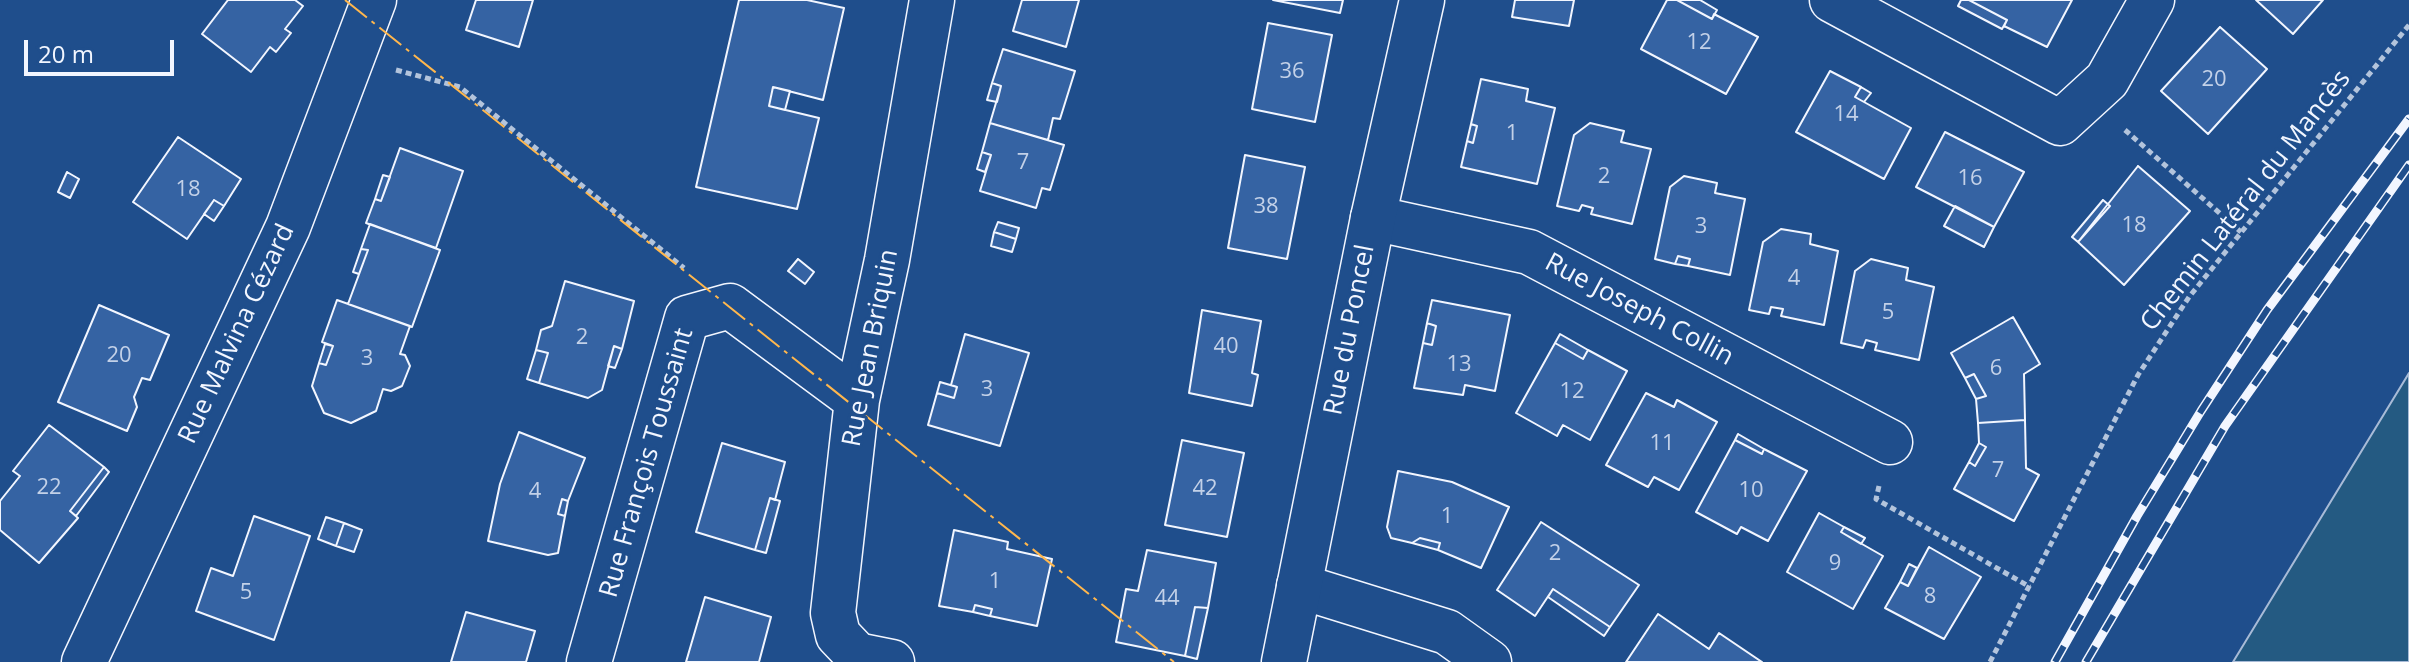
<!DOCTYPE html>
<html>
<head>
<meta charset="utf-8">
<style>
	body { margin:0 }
	#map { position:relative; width:2409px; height:662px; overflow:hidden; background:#1f4e8c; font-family:"Open Sans",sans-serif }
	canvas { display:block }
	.scale { position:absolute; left:24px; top:40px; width:150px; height:36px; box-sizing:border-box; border:4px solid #f2f6ff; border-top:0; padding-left:10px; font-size:24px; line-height:28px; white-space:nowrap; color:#f2f6ff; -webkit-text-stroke:6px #1f4e8c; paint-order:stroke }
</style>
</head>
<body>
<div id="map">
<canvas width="2409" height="662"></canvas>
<div class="scale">20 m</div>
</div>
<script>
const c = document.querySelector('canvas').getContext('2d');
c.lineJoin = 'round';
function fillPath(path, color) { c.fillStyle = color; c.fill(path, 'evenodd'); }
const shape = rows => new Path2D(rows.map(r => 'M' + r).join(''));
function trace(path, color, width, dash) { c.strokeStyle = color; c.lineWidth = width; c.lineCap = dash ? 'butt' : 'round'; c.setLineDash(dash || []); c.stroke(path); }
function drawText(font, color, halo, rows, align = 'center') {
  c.font = font + ' "Open Sans",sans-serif'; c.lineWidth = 6; c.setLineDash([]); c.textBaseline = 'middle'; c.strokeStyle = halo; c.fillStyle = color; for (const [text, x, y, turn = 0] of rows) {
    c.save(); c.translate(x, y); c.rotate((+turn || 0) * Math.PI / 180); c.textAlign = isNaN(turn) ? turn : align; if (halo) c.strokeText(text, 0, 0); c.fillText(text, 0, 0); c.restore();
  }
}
const green = shape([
	[2409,373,2409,662,2233,662,2409,373]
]);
const building = shape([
	[228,0,295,0,303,6,285,29,291,33,276,52,270,47,251,72,202,34,228,0],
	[476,0,533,0,519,47,466,30,476,0],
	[739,0,807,0,844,8,823,100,773,87,769,106,819,118,797,209,696,187,739,0],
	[1022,0,1079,0,1066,47,1013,31,1022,0],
	[1273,0,1343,0,1340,13,1273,0],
	[1515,0,1574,0,1569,26,1512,17,1515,0],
	[1667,0,1677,0,1712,19,1714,14,1758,37,1726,94,1641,49,1667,0],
	[1677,0,1700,0,1717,10,1712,19,1677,0],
	[1961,0,1969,0,2007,20,2002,29,1958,6,1961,0],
	[1969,0,2072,0,2047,47,2004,26,2007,20,1969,0],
	[2256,0,2323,0,2293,34,2256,0],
	[1268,23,1332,35,1315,122,1252,109,1268,23],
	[2220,27,2267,69,2208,134,2161,91,2220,27],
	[1003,49,1075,71,1060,119,1053,118,1048,140,990,123,1001,86,992,83,1003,49],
	[1830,71,1861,87,1855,97,1911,128,1884,179,1796,132,1830,71],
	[1481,79,1528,89,1526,101,1555,108,1537,184,1461,167,1467,141,1473,143,1477,126,1471,124,1481,79],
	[992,83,1001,86,997,102,987,100,992,83],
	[773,87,790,91,785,110,769,106,773,87],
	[1861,87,1871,93,1864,102,1855,97,1861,87],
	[990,123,1064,145,1050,190,1042,188,1036,208,980,191,991,155,982,152,990,123],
	[1590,123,1624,131,1621,142,1651,149,1632,224,1591,214,1593,208,1582,205,1579,211,1557,206,1574,135,1590,123],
	[1471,124,1477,126,1473,143,1467,141,1471,124],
	[1945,132,2024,172,1994,227,1916,187,1945,132],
	[178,137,241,179,224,206,214,200,187,239,133,202,178,137],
	[400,148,463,171,436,248,366,223,375,199,381,201,400,148],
	[982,152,991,155,985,172,977,169,982,152],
	[1245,155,1305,167,1287,259,1228,248,1245,155],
	[2138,166,2190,211,2124,285,2078,242,2138,166],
	[67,172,79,179,70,198,58,192,67,172],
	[383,175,390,177,381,201,375,199,383,175],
	[1684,176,1717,183,1715,193,1745,199,1730,275,1688,266,1690,259,1678,256,1675,264,1655,259,1670,187,1684,176],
	[214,200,224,206,214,221,204,214,214,200],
	[2103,200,2110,206,2078,242,2072,237,2103,200],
	[1955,206,1994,227,1984,247,1944,226,1955,206],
	[998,222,1019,228,1016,239,994,232,998,222],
	[370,224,440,250,412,327,348,304,368,250,361,249,370,224],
	[1781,229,1811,234,1810,244,1838,251,1824,325,1781,316,1783,309,1771,307,1769,314,1749,310,1763,242,1781,229],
	[994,232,1016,239,1012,252,991,246,994,232],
	[361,249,368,250,359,274,353,272,361,249],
	[1678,256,1690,259,1688,266,1675,264,1678,256],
	[798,259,814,272,805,284,788,271,798,259],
	[1871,259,1908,268,1906,280,1934,287,1919,360,1875,350,1877,343,1866,340,1863,348,1841,343,1855,271,1871,259],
	[565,281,634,301,622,349,614,346,602,390,588,398,539,383,548,353,536,350,541,330,552,326,565,281],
	[337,300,410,326,400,354,405,355,410,366,402,386,391,391,383,389,376,411,351,423,324,413,312,386,319,363,326,365,333,346,322,342,337,300],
	[1432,300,1510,315,1495,391,1465,385,1463,395,1414,388,1423,343,1432,345,1436,326,1427,323,1432,300],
	[99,305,169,335,150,380,142,378,134,397,137,407,127,431,58,402,99,305],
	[1202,310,1261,321,1252,373,1258,375,1252,406,1189,393,1202,310],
	[2013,317,2040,364,2024,374,2025,420,1978,423,1976,399,1986,396,1974,374,1965,378,1951,353,2013,317],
	[1427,323,1436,326,1432,345,1423,343,1427,323],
	[965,334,1029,353,1000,446,928,425,937,393,954,398,957,387,951,385,965,334],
	[1560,334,1588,350,1583,359,1555,343,1560,334],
	[1555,343,1583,359,1588,350,1627,371,1590,440,1563,425,1557,436,1516,413,1555,343],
	[325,344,333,346,326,365,319,363,325,344],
	[614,346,622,349,615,368,608,366,614,346],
	[536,350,548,353,539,383,527,379,536,350],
	[1974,374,1986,396,1976,399,1965,378,1974,374],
	[940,382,957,387,954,398,937,393,940,382],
	[1646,393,1674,407,1677,400,1717,422,1679,490,1654,477,1648,487,1606,465,1646,393],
	[2025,420,2026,468,2039,475,2014,521,1954,489,1969,462,1975,466,1986,447,1979,443,1978,423,2025,420],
	[49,425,104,467,70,511,78,518,39,563,0,530,0,501,20,476,13,471,49,425],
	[519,432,585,458,568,501,562,499,558,514,565,516,558,553,548,555,488,541,500,484,519,432],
	[1738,434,1764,449,1762,454,1735,440,1738,434],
	[1182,440,1244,453,1227,537,1165,525,1182,440],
	[1735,440,1762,454,1764,449,1807,471,1768,541,1741,527,1737,534,1696,512,1735,440],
	[722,443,785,462,775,500,770,498,755,550,696,532,722,443],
	[1979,443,1986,447,1975,466,1969,462,1979,443],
	[104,467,109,472,76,516,70,511,104,467],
	[1398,471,1452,482,1509,507,1481,568,1438,550,1440,543,1420,538,1412,543,1391,538,1387,527,1398,471],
	[770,498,780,501,766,553,755,550,770,498],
	[562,499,568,501,565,516,558,514,562,499],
	[1819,513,1844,527,1841,532,1883,556,1853,609,1787,572,1819,513],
	[254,516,310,536,274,640,196,611,211,568,233,576,254,516],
	[326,517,344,523,336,546,318,539,326,517],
	[1541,522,1639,585,1610,627,1553,589,1535,616,1497,590,1541,522],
	[344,523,362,530,354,552,336,546,344,523],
	[1844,527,1865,538,1861,544,1841,532,1844,527],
	[954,530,1008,542,1007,549,1052,559,1037,626,990,616,992,609,975,605,973,612,939,606,954,530],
	[1420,538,1440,543,1438,550,1412,543,1420,538],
	[1929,547,1981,577,1944,639,1885,608,1900,582,1908,586,1929,547],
	[1147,550,1216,563,1208,608,1195,607,1185,656,1116,642,1126,589,1138,591,1147,550],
	[1909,564,1917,568,1908,586,1900,582,1909,564],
	[1553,589,1610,627,1604,636,1548,597,1553,589],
	[705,597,771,617,759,662,686,662,705,597],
	[975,605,992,609,990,616,973,612,975,605],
	[1195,607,1208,608,1197,659,1185,656,1195,607],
	[466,612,535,631,526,662,451,662,466,612],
	[1658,614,1709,649,1719,633,1762,662,1626,662,1658,614]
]);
const path = shape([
	[396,70,460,87,684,268],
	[2125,130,2241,232],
	[1879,486,1876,499,2030,587],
	[1990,662,2138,375,2189,297,2409,25]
]);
const street = shape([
	[1832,0,2060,123,2107,80,2152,0],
	[1373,218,1529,252,1890,442],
	[1299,586,1447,632,1489,662],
	[84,662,288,227,374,0],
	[589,662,687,318,730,306,857,400],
	[892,662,857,655,838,635,833,613,857,400,887,260,932,0]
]);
const secondary = shape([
	[1284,662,1373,218,1422,0]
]);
const rail = shape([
	[2055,662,2137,516,2201,411,2267,310,2409,119],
	[2086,662,2225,426,2409,165]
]);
const power = shape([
	[345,0,1174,662]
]);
const numberNames = [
	["12",1699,43],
	["36",1292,72],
	["20",2214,80],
	["14",1846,115],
	["1",1512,134],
	["7",1023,163],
	["2",1604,177],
	["16",1970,179],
	["18",188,190],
	["38",1266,207],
	["18",2134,226],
	["3",1701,227],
	["4",1794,279],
	["5",1888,313],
	["2",582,338],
	["40",1226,347],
	["20",119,356],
	["3",367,359],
	["13",1459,365],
	["6",1996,369],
	["3",987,390],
	["12",1572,392],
	["11",1662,444],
	["7",1998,471],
	["22",49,488],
	["42",1205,489],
	["10",1751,491],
	["4",535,492],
	["1",1447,517],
	["2",1555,554],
	["9",1835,564],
	["1",995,582],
	["5",246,593],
	["8",1930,597],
	["44",1167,599]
];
const streetNames = [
	["Chemin Latéral du Mancès",2246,201,-52],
	["Rue Joseph Collin",1639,310,28],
	["Rue du Poncel",1350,330,-79],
	["Rue Malvina Cézard",237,334,-65],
	["Rue Jean Briquin",871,348,-79],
	["Rue François Toussaint",647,463,-74]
];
fillPath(green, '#245a82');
trace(green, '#a8bbd7', 2);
fillPath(building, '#3563a3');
trace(building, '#f2f6ff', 2);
trace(street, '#f2f6ff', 47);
trace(secondary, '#f2f6ff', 47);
trace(path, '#b3c4dc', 5, [6, 4]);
trace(street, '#1f4e8c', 44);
trace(secondary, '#1f4e8c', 44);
trace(rail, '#f2f6ff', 9);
trace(rail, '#1f4e8c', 6, [18]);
trace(power, '#ffb74d', 2, [28, 6, 4, 6]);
drawText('22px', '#c3d1e8', null, numberNames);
drawText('26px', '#f2f6ff', '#1f4e8c', streetNames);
</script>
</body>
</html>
